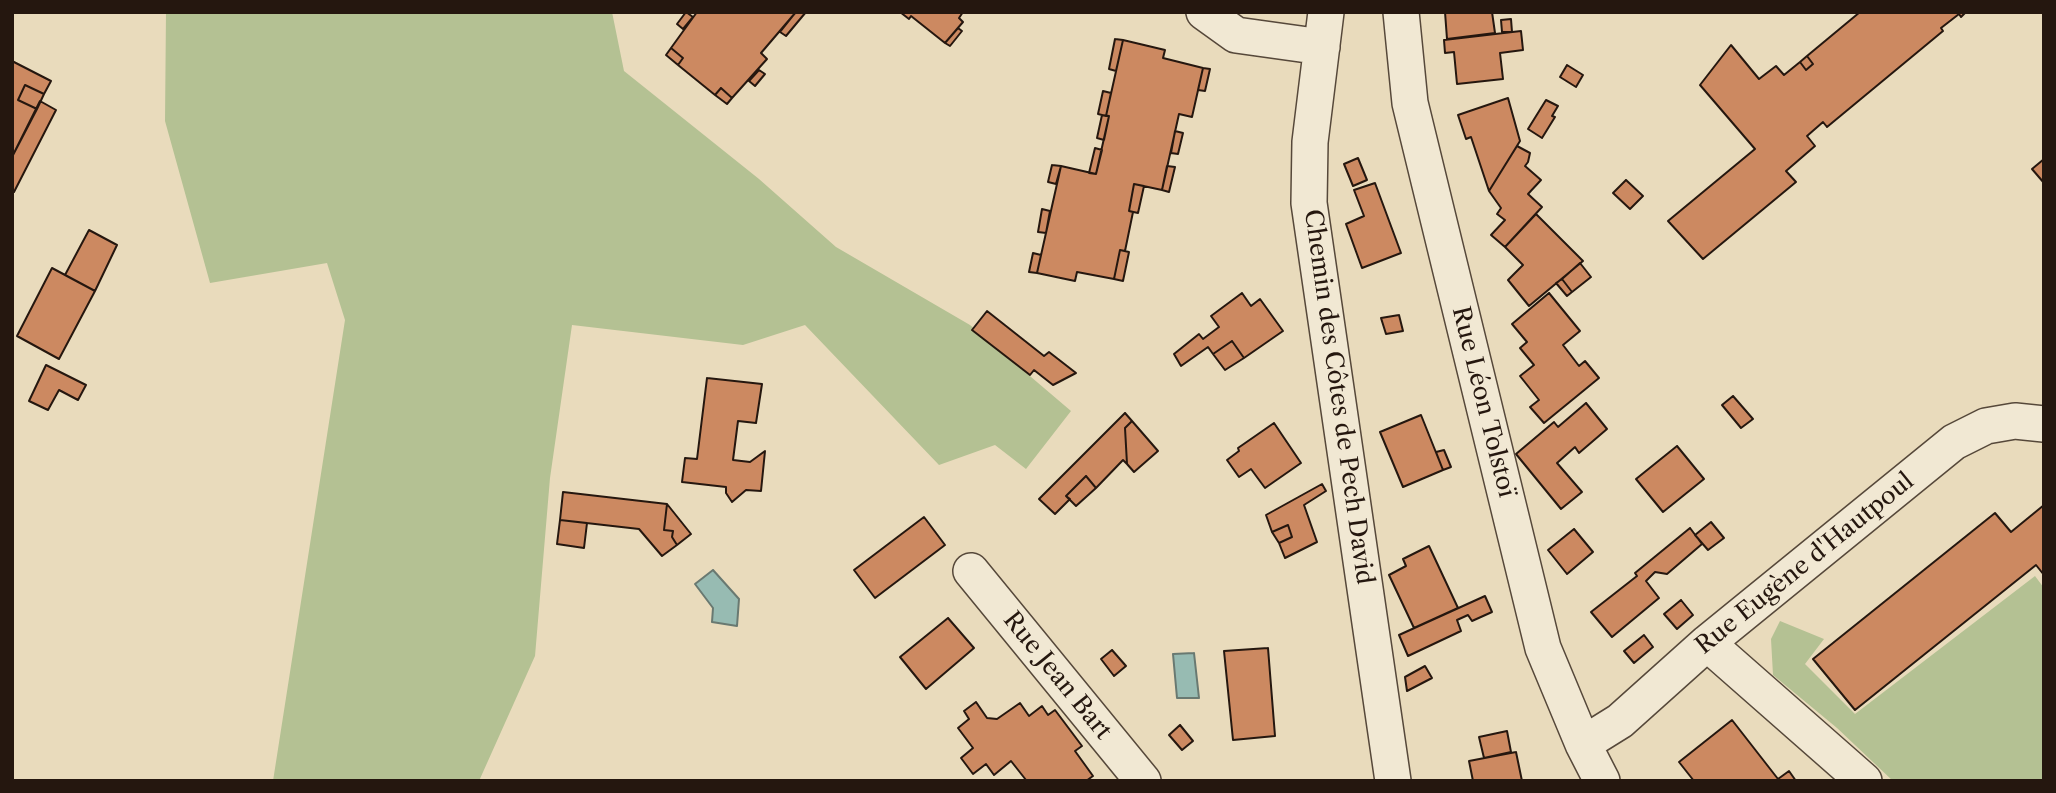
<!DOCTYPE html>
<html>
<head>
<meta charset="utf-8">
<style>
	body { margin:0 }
	#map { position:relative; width:2056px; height:793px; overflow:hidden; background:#e9dbbc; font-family:"Libre Caslon Text",serif }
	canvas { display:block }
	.frame { position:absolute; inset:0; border:14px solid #25170f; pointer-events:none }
</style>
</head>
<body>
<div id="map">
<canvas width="2056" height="793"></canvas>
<div class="frame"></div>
</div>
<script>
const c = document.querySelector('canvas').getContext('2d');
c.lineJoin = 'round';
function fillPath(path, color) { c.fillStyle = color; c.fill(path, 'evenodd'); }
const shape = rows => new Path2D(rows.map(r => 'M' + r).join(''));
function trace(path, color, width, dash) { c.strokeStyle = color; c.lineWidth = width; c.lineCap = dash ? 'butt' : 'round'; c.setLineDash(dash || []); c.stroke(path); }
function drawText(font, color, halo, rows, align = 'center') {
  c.font = font + ' "Libre Caslon Text",serif'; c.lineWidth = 5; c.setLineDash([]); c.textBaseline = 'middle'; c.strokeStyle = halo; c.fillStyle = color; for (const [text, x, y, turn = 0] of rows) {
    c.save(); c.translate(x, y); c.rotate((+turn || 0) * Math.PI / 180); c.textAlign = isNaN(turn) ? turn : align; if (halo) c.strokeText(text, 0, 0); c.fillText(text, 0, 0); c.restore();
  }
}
const green = shape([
	[166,12,612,12,624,71,759,179,836,247,970,325,1071,411,1026,469,995,445,939,465,805,325,743,345,572,325,550,478,535,656,479,781,273,781,345,320,327,263,210,283,165,121],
	[2035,576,2044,588,2044,781,1893,781,1837,728,1773,675,1771,639,1780,621,1824,639,1805,664,1855,714]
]);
const water = shape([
	[713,570,739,599,737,626,712,622,713,608,695,584,713,570],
	[1194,653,1199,698,1177,698,1173,654,1194,653]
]);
const building = shape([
	[686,12,693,17,683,29,677,24,686,12],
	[697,12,796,12,761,53,767,59,732,98,721,88,715,95,678,65,683,58,671,48,697,12],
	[796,12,806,12,786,36,780,32,796,12],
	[900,12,963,12,959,18,963,22,945,43,911,16,909,19,900,12],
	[1445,12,1492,12,1495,33,1447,39,1445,12],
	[1860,12,1966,12,1961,17,1959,14,1941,28,1943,31,1827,127,1823,122,1807,136,1815,146,1786,171,1796,182,1703,259,1668,221,1755,149,1700,85,1731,45,1759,79,1776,66,1784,75,1800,62,1806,70,1813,64,1807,56,1860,12],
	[1511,19,1512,32,1502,32,1501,20,1511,19],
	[958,28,962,31,950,46,945,43,958,28],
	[1521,31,1523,50,1500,53,1503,79,1457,84,1454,52,1445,53,1444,40,1521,31],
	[1115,39,1123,40,1116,71,1109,69,1115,39],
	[1123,40,1165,50,1163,58,1203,68,1192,117,1179,114,1162,190,1134,184,1129,211,1133,212,1125,251,1120,250,1114,279,1077,272,1075,281,1037,273,1061,166,1096,174,1109,116,1106,116,1123,40],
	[671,48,683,58,678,65,666,55,671,48],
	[1807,56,1813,64,1806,70,1800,62,1807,56],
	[12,61,51,81,44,94,25,85,18,100,37,109,12,157,12,61],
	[1567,65,1583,75,1576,87,1560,77,1567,65],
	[1203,68,1210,69,1205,91,1198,90,1203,68],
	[759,70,765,74,755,86,749,81,759,70],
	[25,85,44,94,37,109,18,100,25,85],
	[721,88,732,98,727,104,715,95,721,88],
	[1103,91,1111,93,1106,116,1098,114,1103,91],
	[1508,98,1520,141,1489,191,1471,137,1466,139,1458,115,1508,98],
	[1546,100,1558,106,1552,116,1555,117,1542,138,1528,129,1546,100],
	[40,101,56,110,14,192,12,191,12,157,40,101],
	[1102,115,1109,116,1104,140,1097,138,1102,115],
	[1175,131,1183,133,1178,154,1171,153,1175,131],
	[1517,146,1530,153,1528,162,1525,166,1541,180,1528,194,1542,207,1505,247,1491,235,1505,220,1497,214,1501,208,1489,191,1517,146],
	[1095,148,1102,150,1096,174,1089,173,1095,148],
	[1358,158,1367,180,1353,186,1344,164,1358,158],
	[2044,159,2044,183,2032,169,2044,159],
	[1052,165,1061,166,1056,184,1048,182,1052,165],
	[1167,166,1175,167,1169,192,1162,190,1167,166],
	[1626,180,1643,196,1630,209,1613,193,1626,180],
	[1375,183,1401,253,1362,268,1346,224,1364,216,1354,190,1375,183],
	[1134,184,1144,186,1138,213,1129,211,1134,184],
	[1042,209,1050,211,1046,233,1038,232,1042,209],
	[1536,214,1583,261,1529,306,1508,280,1523,265,1505,247,1536,214],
	[89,230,117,245,95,291,65,275,89,230],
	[1120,250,1129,252,1123,281,1114,279,1120,250],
	[1033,253,1041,255,1037,273,1029,272,1033,253],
	[1580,263,1591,277,1572,292,1562,279,1580,263],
	[52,268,95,291,59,359,17,336,52,268],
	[1562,279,1572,292,1567,296,1556,283,1562,279],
	[1242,293,1251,306,1260,299,1283,331,1244,358,1232,341,1213,354,1208,347,1181,366,1174,354,1199,334,1203,339,1219,327,1211,316,1242,293],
	[1549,293,1580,331,1563,345,1579,366,1585,361,1599,378,1544,423,1530,407,1539,400,1520,376,1534,365,1520,348,1527,342,1512,324,1549,293],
	[987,311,1044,356,1049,352,1076,373,1053,385,1034,370,1030,375,972,330,987,311],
	[1399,315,1403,331,1386,334,1381,318,1399,315],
	[1232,341,1244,358,1225,370,1213,354,1232,341],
	[46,365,86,385,78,400,59,390,48,410,29,401,46,365],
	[707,378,762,384,756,423,738,421,733,460,750,462,765,451,761,491,746,490,732,502,726,493,726,487,682,482,685,458,697,459,707,378],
	[1733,396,1753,419,1741,428,1722,405,1733,396],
	[1586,403,1607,429,1579,453,1575,447,1557,463,1582,492,1561,509,1516,454,1554,422,1558,427,1586,403],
	[1125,413,1132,421,1125,428,1127,464,1123,460,1096,488,1086,476,1066,496,1070,499,1055,514,1039,499,1125,413],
	[1421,415,1443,470,1403,487,1380,432,1421,415],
	[1132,421,1158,451,1134,472,1127,464,1125,428,1132,421],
	[1274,423,1301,463,1265,488,1251,469,1239,477,1227,460,1239,451,1238,448,1274,423],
	[1677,446,1704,479,1663,512,1636,479,1677,446],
	[1444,450,1451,467,1443,470,1436,452,1444,450],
	[1086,476,1096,488,1076,506,1066,496,1086,476],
	[1322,484,1326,491,1304,505,1317,542,1285,558,1279,543,1292,537,1288,525,1272,532,1266,515,1322,484],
	[563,492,667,504,664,530,673,531,672,537,677,545,662,556,639,529,560,520,563,492],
	[667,504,691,534,677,545,672,537,673,531,664,530,667,504],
	[2044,505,2044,575,2036,565,1855,710,1813,659,1995,513,2011,532,2044,505],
	[924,517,945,545,875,598,854,570,924,517],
	[560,520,587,523,584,548,557,544,560,520],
	[1711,522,1724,538,1708,550,1695,535,1711,522],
	[1288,525,1292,537,1279,543,1272,532,1288,525],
	[1690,528,1702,544,1667,574,1655,572,1646,581,1659,598,1612,637,1591,612,1637,576,1635,573,1690,528],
	[1574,529,1593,552,1567,574,1548,550,1574,529],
	[1429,546,1458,608,1414,628,1389,575,1406,566,1403,559,1429,546],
	[1485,596,1492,612,1472,621,1468,615,1457,620,1461,631,1408,656,1399,635,1485,596],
	[1681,600,1693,615,1677,629,1664,614,1681,600],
	[948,618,974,648,926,689,900,657,948,618],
	[1644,635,1653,647,1634,663,1624,651,1644,635],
	[1268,648,1275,736,1233,740,1224,651,1268,648],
	[1112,650,1126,666,1114,676,1101,659,1112,650],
	[1425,666,1432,678,1407,691,1405,677,1425,666],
	[976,702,987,718,997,719,1020,703,1029,716,1042,706,1048,715,1055,710,1082,746,1075,751,1093,776,1086,781,1024,781,1026,780,1011,761,994,775,986,764,973,774,961,758,973,748,958,728,969,719,964,711,976,702],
	[1732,720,1778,779,1789,771,1796,781,1694,781,1679,762,1732,720],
	[1180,725,1193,741,1182,750,1169,735,1180,725],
	[1507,731,1511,752,1484,758,1479,737,1507,731],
	[1516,752,1522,781,1473,781,1469,761,1516,752]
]);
const minor = shape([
	[1204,12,1236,35,1322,47],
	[1326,12,1310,142,1309,203,1393,781],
	[1401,12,1410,103,1543,648,1583,744,1602,781],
	[971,571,1143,781],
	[1707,643,1864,781],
	[1583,744,1620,721,1707,643,1954,442,1986,426,2015,421,2044,424]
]);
const streetNames = [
	["Chemin des Côtes de Pech David",1338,397,82],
	["Rue Léon Tolstoï",1483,402,76],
	["Rue Eugène d'Hautpoul",1805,564,-39],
	["Rue Jean Bart",1057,676,51]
];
fillPath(green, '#b4c193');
fillPath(water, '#97bbb2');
trace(water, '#697971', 2);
fillPath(building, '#cc8961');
trace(building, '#25170f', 2);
trace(minor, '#56483a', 38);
trace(minor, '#f1e8d3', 35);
drawText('24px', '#25170f', '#f1e8d3', streetNames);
</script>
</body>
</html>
